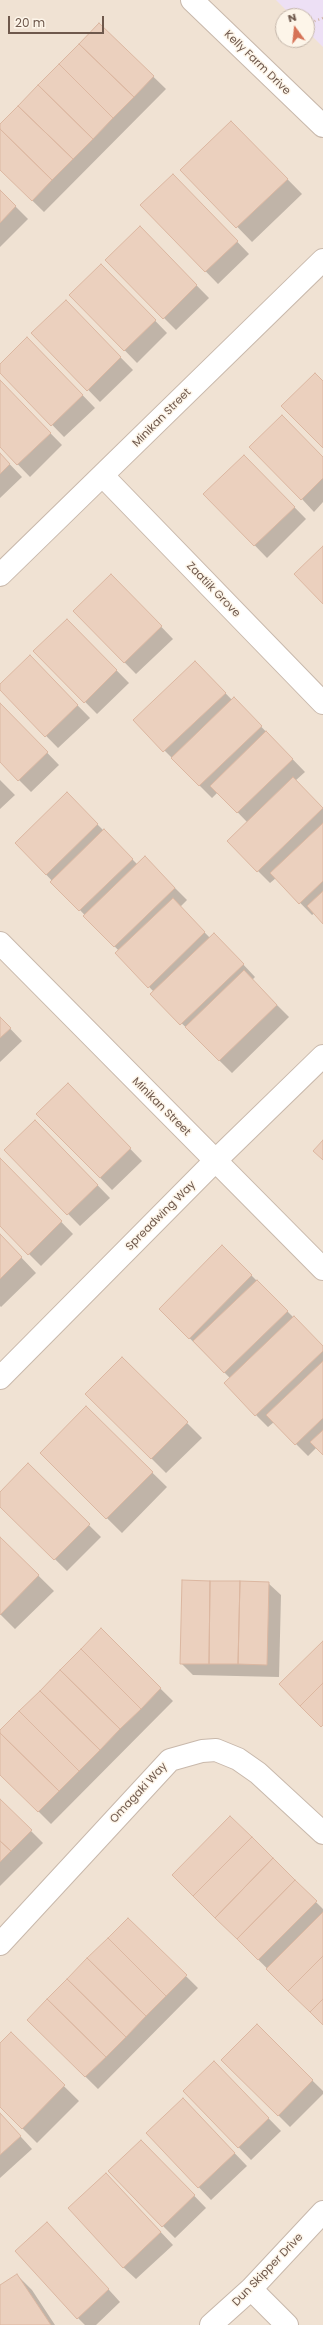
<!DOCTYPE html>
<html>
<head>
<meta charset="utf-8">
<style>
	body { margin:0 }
	#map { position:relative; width:323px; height:2325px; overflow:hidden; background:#f9f1e3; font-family:Poppins,sans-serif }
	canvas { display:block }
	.north { position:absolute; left:275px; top:8px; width:40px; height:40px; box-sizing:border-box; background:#fdf5e9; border:1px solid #c4b6aa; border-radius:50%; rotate:345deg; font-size:11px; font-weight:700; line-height:16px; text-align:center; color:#6e584c }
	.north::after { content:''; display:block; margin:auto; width:14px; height:18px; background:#d67256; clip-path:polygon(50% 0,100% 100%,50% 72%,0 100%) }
	.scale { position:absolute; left:8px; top:16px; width:96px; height:18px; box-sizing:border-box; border:2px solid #6e584c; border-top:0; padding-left:5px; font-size:12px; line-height:14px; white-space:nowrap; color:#6e584c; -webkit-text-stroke:3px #fdf5e9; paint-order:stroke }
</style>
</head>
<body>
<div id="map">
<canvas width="323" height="2325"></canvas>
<div class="north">N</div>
<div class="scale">20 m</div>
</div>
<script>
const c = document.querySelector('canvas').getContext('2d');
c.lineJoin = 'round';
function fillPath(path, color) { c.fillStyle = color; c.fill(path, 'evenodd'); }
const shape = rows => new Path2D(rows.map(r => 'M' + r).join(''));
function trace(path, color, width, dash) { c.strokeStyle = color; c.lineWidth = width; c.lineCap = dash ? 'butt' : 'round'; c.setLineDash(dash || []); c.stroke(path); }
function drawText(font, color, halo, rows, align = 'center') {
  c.font = font + ' Poppins,sans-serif'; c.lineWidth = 3; c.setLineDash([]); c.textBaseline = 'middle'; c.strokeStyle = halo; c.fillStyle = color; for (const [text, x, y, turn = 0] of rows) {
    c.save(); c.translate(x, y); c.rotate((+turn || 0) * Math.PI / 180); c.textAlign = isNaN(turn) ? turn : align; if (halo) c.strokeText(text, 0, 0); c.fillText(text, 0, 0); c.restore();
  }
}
const residential = shape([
	[0,0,323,0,323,2325,0,2325],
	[283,16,307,16,307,40,283,40]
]);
const education = shape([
	[276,0,323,0,323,47,307,31,307,16,292,16]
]);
const shadow = shape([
	[99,24,166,89,44,212,0,169,0,125],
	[246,137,302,194,252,242,182,170],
	[173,175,249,254,218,284,141,205],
	[0,191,28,219,0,247],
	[140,228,209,298,176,330,106,260],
	[113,277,167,333,137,363,71,295],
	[66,302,133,370,100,402,33,333],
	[40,351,95,408,64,437,0,371,0,365],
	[0,382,62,445,30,477,0,446],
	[0,454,22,477,0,498],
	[244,456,306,519,267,558,205,494],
	[323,458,323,502,314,512,302,499],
	[123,587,173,639,136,674,74,611],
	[67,620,129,683,97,714,35,651],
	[42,669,90,718,58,748,0,689,0,686],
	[207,674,232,700,246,711,305,772,295,781,323,809,323,922,315,913,312,915,276,878,270,883,228,841,247,822,218,792,212,798,134,720],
	[0,704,59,765,31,792,0,761],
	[0,780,15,795,0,809],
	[67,794,137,864,157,870,187,900,180,907,210,938,226,946,255,977,252,980,289,1017,232,1073,152,994,154,992,116,953,119,951,16,843],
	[0,1018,22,1041,0,1062],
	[80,1097,142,1161,112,1190,38,1114],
	[47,1133,110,1198,80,1226,5,1150],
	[0,1159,73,1234,41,1266,0,1225],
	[0,1235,36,1273,1,1307,0,1306],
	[222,1246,323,1347,323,1453,317,1447,308,1456,274,1422,268,1427,256,1415,230,1378,160,1309],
	[122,1358,202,1438,166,1473,87,1394],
	[86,1408,167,1487,122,1533,41,1453],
	[28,1465,101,1537,67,1571,0,1505,0,1493],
	[0,1538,54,1591,15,1629,0,1614],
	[268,1583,281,1595,279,1677,193,1675,181,1663],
	[101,1630,173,1701,51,1824,0,1773,0,1731],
	[0,1800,43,1843,0,1886],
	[230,1817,323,1909,323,2024,173,1875],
	[128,1919,198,1988,98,2089,28,2020],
	[257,2026,323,2091,323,2094,290,2127,223,2060],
	[11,2034,79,2101,37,2143,0,2106,0,2045],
	[226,2075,281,2131,251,2160,184,2091],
	[195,2112,247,2166,211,2200,147,2133],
	[0,2114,32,2149,0,2178],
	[153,2153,206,2208,175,2238,163,2226],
	[106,2174,173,2245,136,2279,123,2267],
	[59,2235,120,2302,96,2325,85,2325,78,2318],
	[17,2275,32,2290,55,2325,0,2325,0,2286]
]);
const building = shape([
	[99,23,154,76,134,97,79,44,99,23],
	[79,44,134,97,113,118,59,64,79,44],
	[59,64,113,118,93,139,38,85,59,64],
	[38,85,93,139,73,159,18,106,38,85],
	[18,106,73,159,52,180,0,129,0,124,18,106],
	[231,121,288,179,236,228,180,170,231,121],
	[0,129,52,180,32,201,0,170,0,129],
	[173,174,238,241,205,272,140,205,173,174],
	[0,190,16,206,0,223,0,190],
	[140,226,197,285,163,319,105,260,140,226],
	[101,264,156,320,124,351,69,295,101,264],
	[66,300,121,357,87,391,31,333,66,300],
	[27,337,83,395,51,426,0,373,0,364,27,337],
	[315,373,323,381,323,448,281,406,315,373],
	[0,380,51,433,17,465,0,447,0,380],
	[282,415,323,457,323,478,301,500,249,447,282,415],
	[0,453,10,464,0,474,0,453],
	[244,455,295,507,254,546,203,494,244,455],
	[323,546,323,604,294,574,323,546],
	[111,574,162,626,124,663,73,611,111,574],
	[67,619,117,670,84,703,33,651,67,619],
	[30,655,78,705,45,737,0,690,0,684,30,655],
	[195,661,226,693,163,752,133,720,195,661],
	[234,697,262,726,199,786,171,758,234,697],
	[0,703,48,752,18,781,0,762,0,703],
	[266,731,293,759,237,813,210,786,266,731],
	[293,777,323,808,257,872,227,841,293,777],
	[67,792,98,824,46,875,15,843,67,792],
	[323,823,323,881,299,904,270,873,323,823],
	[104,829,133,859,79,911,50,882,104,829],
	[145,856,175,888,114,947,83,916,145,856],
	[323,891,323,924,307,906,323,891],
	[173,898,205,932,148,988,115,953,173,898],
	[214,933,244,964,180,1025,150,994,214,933],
	[244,970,277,1005,219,1061,185,1027,244,970],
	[0,1017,11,1028,0,1038,0,1017],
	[68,1083,131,1148,100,1178,36,1114,68,1083],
	[35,1120,98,1185,67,1215,4,1150,35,1120],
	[323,1140,323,1160,313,1151,323,1140],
	[0,1158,62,1221,28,1255,0,1226,0,1158],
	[0,1234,22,1257,0,1279,0,1234],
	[222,1245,252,1275,189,1339,159,1309,222,1245],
	[257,1280,288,1311,224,1373,193,1341,257,1280],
	[294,1316,323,1346,323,1351,255,1416,224,1383,294,1316],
	[122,1357,188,1422,151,1459,85,1394,122,1357],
	[323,1361,323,1418,295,1445,266,1415,323,1361],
	[86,1406,153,1472,106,1519,40,1453,86,1406],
	[323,1430,323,1455,310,1442,323,1430],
	[28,1463,90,1524,54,1560,0,1507,0,1492,28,1463],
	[0,1537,39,1575,0,1615,0,1537],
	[182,1580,210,1581,209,1664,180,1664,182,1580],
	[210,1581,240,1581,238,1664,209,1664,210,1581],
	[240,1581,269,1582,267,1665,238,1664,240,1581],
	[101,1628,161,1688,141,1709,81,1649,101,1628],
	[323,1641,323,1683,300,1706,279,1684,323,1641],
	[81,1649,141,1709,120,1729,60,1670,81,1649],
	[60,1670,120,1729,100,1750,40,1691,60,1670],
	[323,1683,323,1725,321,1727,300,1706,323,1683],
	[40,1691,100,1750,79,1771,19,1711,40,1691],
	[19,1711,79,1771,59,1791,0,1733,0,1730,19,1711],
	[0,1733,59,1791,38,1812,0,1775,0,1733],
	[0,1799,32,1830,11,1851,0,1841,0,1799],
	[230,1816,252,1837,193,1896,172,1875,230,1816],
	[252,1837,273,1858,215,1918,193,1896,252,1837],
	[0,1841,11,1851,0,1862,0,1841],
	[273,1858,295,1880,237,1939,215,1918,273,1858],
	[295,1880,317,1901,258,1960,237,1939,295,1880],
	[323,1912,323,1956,288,1991,266,1969,323,1912],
	[128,1918,187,1975,166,1996,108,1938,128,1918],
	[108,1938,166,1996,146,2016,87,1958,108,1938],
	[323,1956,323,1999,310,2012,288,1991,323,1956],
	[87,1958,146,2016,126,2037,67,1979,87,1958],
	[67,1979,126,2037,106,2057,47,1999,67,1979],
	[47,1999,106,2057,85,2077,27,2020,47,1999],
	[323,1999,323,2025,310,2012,323,1999],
	[257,2024,313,2080,278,2116,221,2060,257,2024],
	[11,2032,65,2085,22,2129,0,2107,0,2043,11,2032],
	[214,2061,269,2118,238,2148,183,2091,214,2061],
	[183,2098,235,2153,198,2188,146,2133,183,2098],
	[0,2113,21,2136,0,2155,0,2113],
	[141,2140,195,2195,162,2227,108,2171,141,2140],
	[106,2173,161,2232,123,2268,68,2208,106,2173],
	[47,2222,109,2289,77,2319,15,2251,47,2222],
	[17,2274,51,2325,0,2325,0,2285,17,2274]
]);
const path = shape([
	[307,24,323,18]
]);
const minor = shape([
	[192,0,323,126],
	[103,476,323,703],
	[0,575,323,260],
	[0,943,323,1269],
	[0,1378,215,1161,323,1056],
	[0,1944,170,1760,202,1751,216,1750,238,1759,258,1773,323,1833],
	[251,2289,287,2325],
	[211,2325,251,2289,323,2212]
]);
const streetNames = [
	["Kelly Farm Drive",257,63,44],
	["Minikan Street",162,418,-45],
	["Zaatiik Grove",213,590,46],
	["Minikan Street",161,1107,45],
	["Spreadwing Way",161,1216,-45],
	["Omagaki Way",139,1793,-47],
	["Dun Skipper Drive",268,2270,-46]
];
fillPath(residential, '#f0e2d3');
fillPath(education, '#ede0f5');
fillPath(shadow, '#0003');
fillPath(building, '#ebd0be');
trace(building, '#dcb7a1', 1);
trace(minor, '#c8b8ab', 24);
trace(path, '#d0b3a2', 2.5, [1, 3]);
trace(minor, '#fff', 22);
drawText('11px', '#6e584c', '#fdf5e9', streetNames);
</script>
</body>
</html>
